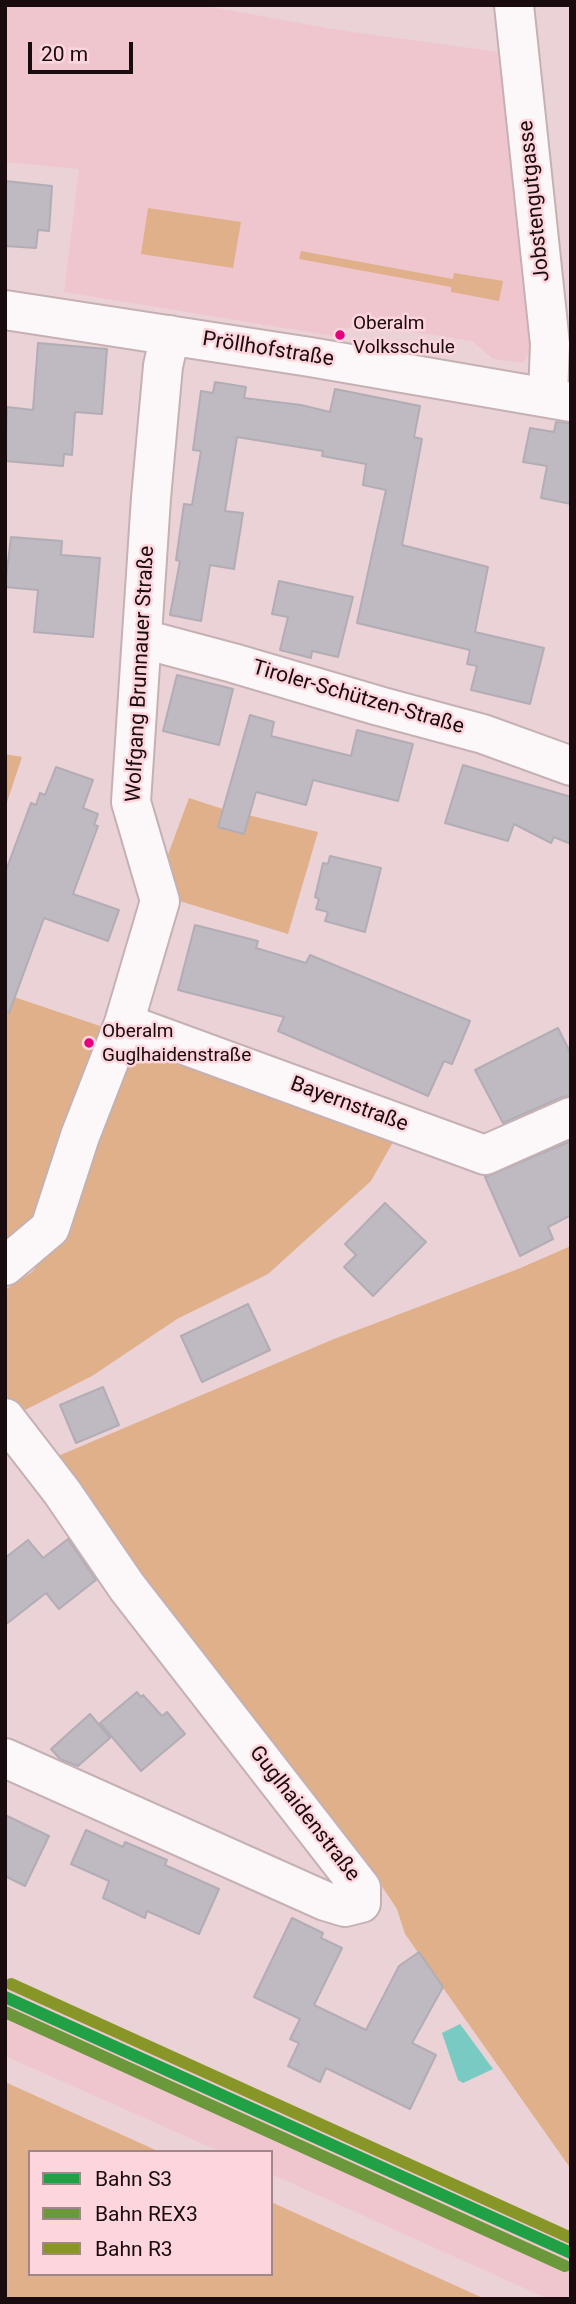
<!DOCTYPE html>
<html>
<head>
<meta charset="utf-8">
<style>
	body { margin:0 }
	#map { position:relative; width:576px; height:2304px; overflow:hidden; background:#ead2d6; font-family:Roboto,sans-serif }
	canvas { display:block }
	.frame { position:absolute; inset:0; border:7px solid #1a0b0e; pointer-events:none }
	.legend { position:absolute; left:28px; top:2150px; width:245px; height:126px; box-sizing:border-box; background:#fdd6dd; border:2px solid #a2858a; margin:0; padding:9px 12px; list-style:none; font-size:21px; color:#1a0b0e }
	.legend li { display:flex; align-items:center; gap:14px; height:35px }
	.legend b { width:35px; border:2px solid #a2858a }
	.scale { position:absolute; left:28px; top:42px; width:105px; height:32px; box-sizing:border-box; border:4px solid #1a0b0e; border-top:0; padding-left:9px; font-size:21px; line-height:24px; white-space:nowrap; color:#1a0b0e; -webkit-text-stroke:5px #fdd6dd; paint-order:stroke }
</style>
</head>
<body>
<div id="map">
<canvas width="576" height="2304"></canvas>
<div class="frame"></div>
<ul class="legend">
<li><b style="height:9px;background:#21a146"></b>Bahn S3</li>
<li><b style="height:9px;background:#6a983a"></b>Bahn REX3</li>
<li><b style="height:9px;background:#889628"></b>Bahn R3</li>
</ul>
<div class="scale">20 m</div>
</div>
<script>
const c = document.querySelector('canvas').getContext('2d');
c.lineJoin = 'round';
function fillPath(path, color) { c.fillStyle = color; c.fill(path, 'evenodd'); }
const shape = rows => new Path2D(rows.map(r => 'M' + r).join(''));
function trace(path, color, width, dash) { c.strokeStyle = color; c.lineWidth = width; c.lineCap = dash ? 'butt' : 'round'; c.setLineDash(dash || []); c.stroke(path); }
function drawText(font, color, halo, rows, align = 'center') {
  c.font = font + ' Roboto,sans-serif'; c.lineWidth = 5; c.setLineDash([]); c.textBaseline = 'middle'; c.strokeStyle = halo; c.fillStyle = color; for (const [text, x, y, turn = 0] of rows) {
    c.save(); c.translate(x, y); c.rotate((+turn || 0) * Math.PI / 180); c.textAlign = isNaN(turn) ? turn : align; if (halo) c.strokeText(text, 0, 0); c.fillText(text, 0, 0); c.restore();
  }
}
const built = shape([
	[5,5,201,5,338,30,500,52,534,345,523,363,493,359,472,341,358,323,333,336,64,292,79,169,5,162],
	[5,1979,571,2233,571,2299,548,2299,271,2174,271,2152,221,2152,5,2056]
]);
const green = shape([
	[148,208,241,222,233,268,141,254],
	[301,251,453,279,454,273,503,281,499,301,451,292,451,287,299,259],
	[5,754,22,757,5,808],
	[189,798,223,809,318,832,288,934,176,900,166,860],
	[5,994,103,1027,34,1220,5,1246],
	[140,1052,171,1059,393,1142,371,1181,268,1274,177,1319,92,1376,23,1411,5,1398,5,1290,32,1272,52,1248,125,1060],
	[571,1246,571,2169,405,1934,397,1909,369,1867,268,1755,51,1459,334,1339,518,1269],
	[5,2082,160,2152,30,2152,30,2274,271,2274,271,2202,485,2299,5,2299]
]);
const water = shape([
	[460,2024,493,2069,463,2083,458,2080,442,2033]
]);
const building = shape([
	[5,181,52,186,49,231,38,230,36,248,5,246,5,181],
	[38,343,107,349,102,414,75,412,72,455,64,454,63,466,5,461,7,407,33,410,38,343],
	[215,382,246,387,244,398,301,405,330,412,335,389,420,406,414,437,422,439,402,545,488,567,475,632,544,648,530,704,471,690,477,666,467,664,470,650,357,623,386,490,363,485,366,464,322,456,323,451,237,437,225,511,243,513,234,569,210,565,201,621,170,615,180,561,176,560,184,504,192,505,201,451,193,450,201,391,213,393,215,382],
	[556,422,571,423,571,504,541,498,547,466,523,462,530,428,554,432,556,422],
	[11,537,62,541,61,555,100,558,93,637,34,632,38,590,5,587,11,537],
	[279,581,353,597,338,657,312,651,311,658,280,650,288,617,272,614,279,581],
	[177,675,233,689,219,745,163,731,177,675],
	[250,715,274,722,271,736,351,756,357,730,413,744,398,801,313,780,306,805,256,792,244,834,218,827,250,715],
	[463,765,571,797,571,844,554,837,551,843,514,824,508,841,445,823,463,765],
	[56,767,93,780,83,808,98,814,94,825,98,826,73,894,119,910,108,941,44,918,9,1013,5,1012,5,873,31,803,36,805,40,793,45,795,56,767],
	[330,856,381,868,365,932,325,921,328,912,316,909,319,899,315,897,323,863,328,864,330,856],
	[195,925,258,941,256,948,306,963,310,955,470,1021,452,1064,444,1061,428,1096,278,1031,284,1017,178,990,195,925],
	[558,1028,571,1054,571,1096,562,1097,503,1123,475,1070,558,1028],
	[571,1141,571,1215,548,1227,553,1239,520,1256,485,1177,571,1141],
	[385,1203,426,1242,373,1296,344,1267,356,1255,345,1244,385,1203],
	[248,1304,270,1350,202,1382,181,1336,248,1304],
	[103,1387,119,1425,76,1443,60,1405,103,1387],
	[68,1539,96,1580,59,1609,46,1593,5,1625,5,1558,28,1540,43,1558,68,1539],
	[137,1692,141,1697,143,1695,162,1716,167,1712,185,1734,141,1771,100,1723,137,1692],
	[90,1714,110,1738,78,1766,60,1759,51,1749,90,1714],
	[5,1815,49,1836,25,1886,5,1876,5,1815],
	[86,1830,123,1847,125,1842,167,1860,165,1865,219,1889,199,1934,147,1911,145,1918,103,1898,109,1881,71,1864,86,1830],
	[292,1918,323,1933,321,1938,342,1948,314,2005,366,2030,399,1966,419,1952,443,1987,412,2043,436,2055,410,2109,326,2068,320,2082,288,2066,299,2043,290,2039,300,2019,254,1997,292,1918]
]);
const minor = shape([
	[514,5,550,344,548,396],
	[5,310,310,357,571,402],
	[143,639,233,663,379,706,483,734,571,766],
	[124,1023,485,1155,571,1117],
	[5,1266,50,1228,80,1136,124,1023,160,901,131,802,151,498,163,366,170,335],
	[5,1418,62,1492,127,1587,361,1888,361,1903,345,1907,325,1901,5,1758]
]);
const rail1 = shape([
	[5,1997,571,2253]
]);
const rail2 = shape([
	[5,2012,565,2266]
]);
const rail3 = shape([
	[11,1984,571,2238]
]);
const markers = [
	[340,335,6,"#e5007d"],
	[89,1043,6,"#e5007d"]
];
const busNames = [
	["Oberalm",353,324],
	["Volksschule",353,348],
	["Oberalm",102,1032],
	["Guglhaidenstraße",102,1056]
];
const streetNames = [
	["Jobstengutgasse",535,201,-96],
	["Pröllhofstraße",268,350,9],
	["Wolfgang Brunnauer Straße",141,674,-87],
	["Tiroler-Schützen-Straße",358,698,16],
	["Bayernstraße",349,1105,20],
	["Guglhaidenstraße",304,1814,52]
];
fillPath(built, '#f0c6ce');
fillPath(green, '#dfb089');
fillPath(water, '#79cac2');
fillPath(building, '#bfbac2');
trace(building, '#b2adb4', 2);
trace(minor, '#c5b1b4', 42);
trace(minor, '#fcf8f9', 38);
trace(rail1, '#21a146', 12);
trace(rail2, '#6a983a', 12);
trace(rail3, '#889628', 12);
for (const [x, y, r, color] of markers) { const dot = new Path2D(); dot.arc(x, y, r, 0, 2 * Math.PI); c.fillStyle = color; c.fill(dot); trace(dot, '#fdd6dd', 2.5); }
drawText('19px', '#1a0b0e', '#fdd6dd', busNames, 'left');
drawText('21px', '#1a0b0e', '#fdd6dd', streetNames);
</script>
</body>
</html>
